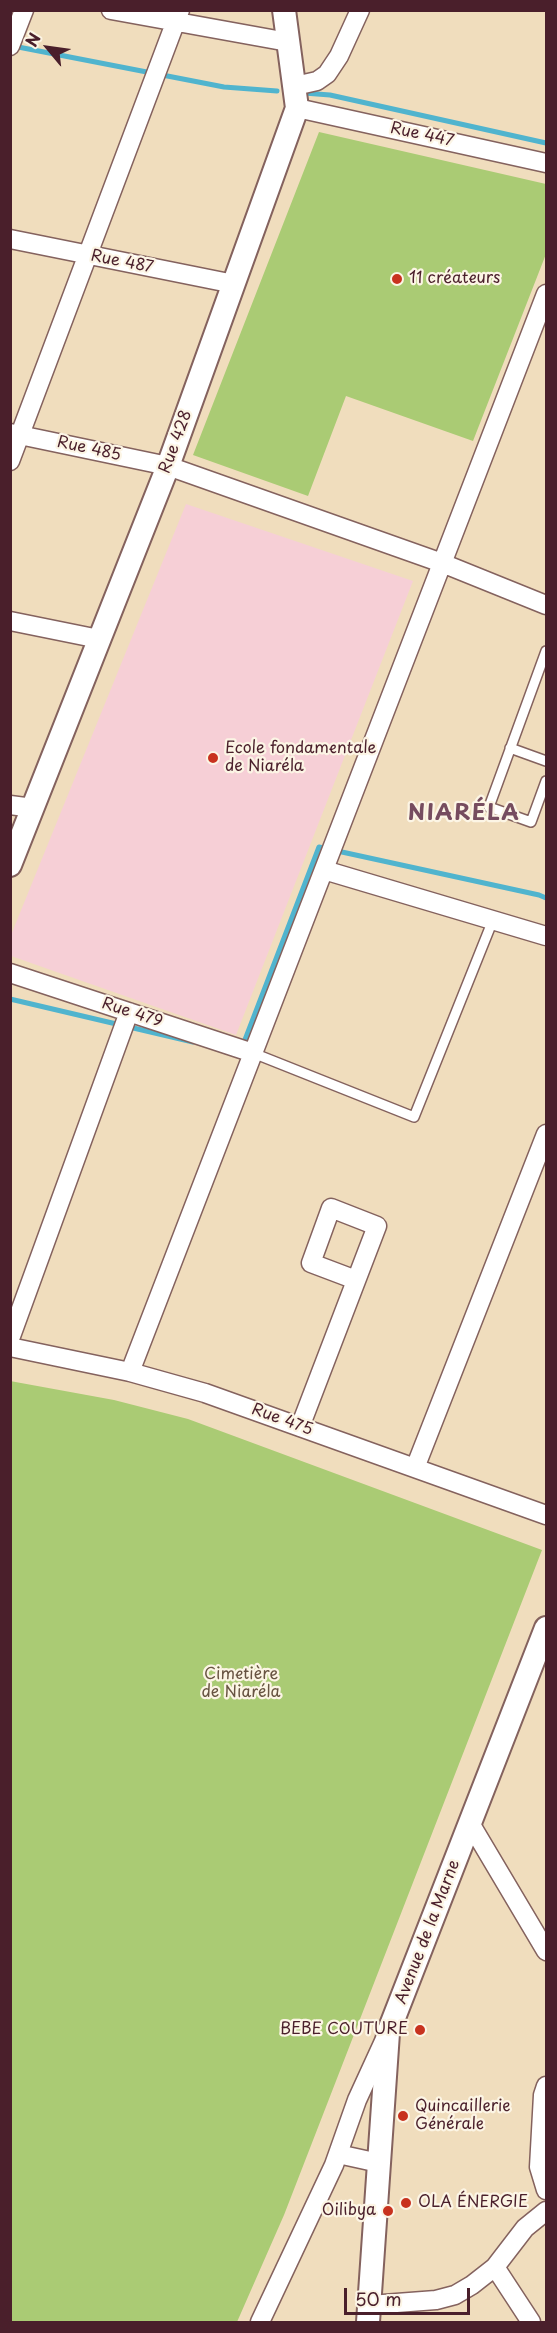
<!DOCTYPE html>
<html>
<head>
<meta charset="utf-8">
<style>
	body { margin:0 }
	#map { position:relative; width:557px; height:2333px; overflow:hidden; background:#f0ddbd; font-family:"Playpen Sans",sans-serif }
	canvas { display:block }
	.frame { position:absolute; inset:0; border:12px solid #4a1f2b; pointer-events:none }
	.north { position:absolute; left:18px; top:18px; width:60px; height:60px; -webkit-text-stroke:4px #fcf5e5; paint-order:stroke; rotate:299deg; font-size:16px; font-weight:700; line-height:24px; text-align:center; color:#4a1f2b }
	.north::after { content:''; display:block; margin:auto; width:21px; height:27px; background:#4a1f2b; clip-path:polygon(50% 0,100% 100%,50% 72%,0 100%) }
	.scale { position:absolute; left:344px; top:2288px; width:126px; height:27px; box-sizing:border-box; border:3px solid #4a1f2b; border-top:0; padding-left:8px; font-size:18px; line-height:21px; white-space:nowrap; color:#4a1f2b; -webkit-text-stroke:4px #fcf5e5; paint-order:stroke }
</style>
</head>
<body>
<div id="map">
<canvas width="557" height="2333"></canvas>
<div class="frame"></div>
<div class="north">N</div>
<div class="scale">50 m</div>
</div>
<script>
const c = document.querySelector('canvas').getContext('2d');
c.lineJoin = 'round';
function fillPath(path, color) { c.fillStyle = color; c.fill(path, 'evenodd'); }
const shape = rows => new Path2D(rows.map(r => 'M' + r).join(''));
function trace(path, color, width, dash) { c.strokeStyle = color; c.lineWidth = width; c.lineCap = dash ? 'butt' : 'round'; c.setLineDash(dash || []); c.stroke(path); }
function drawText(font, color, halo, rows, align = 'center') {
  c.font = font + ' "Playpen Sans",sans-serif'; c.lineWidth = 4.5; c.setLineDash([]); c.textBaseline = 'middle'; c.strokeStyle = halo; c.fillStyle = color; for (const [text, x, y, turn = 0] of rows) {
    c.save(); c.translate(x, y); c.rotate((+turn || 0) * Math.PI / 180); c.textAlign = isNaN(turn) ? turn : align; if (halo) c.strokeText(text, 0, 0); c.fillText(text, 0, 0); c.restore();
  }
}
const built = shape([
	[186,504,413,581,236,1035,11,956,11,935]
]);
const green = shape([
	[319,132,546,184,546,254,473,441,346,396,308,496,193,455],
	[10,1381,114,1400,188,1419,542,1550,284,2215,237,2322,11,2322]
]);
const stream = shape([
	[13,46,224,87,277,91],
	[304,93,330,95,546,143],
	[10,999,193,1042],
	[243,1045,319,847,539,895,546,898]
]);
const service = shape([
	[546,651,489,807,531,822,546,781],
	[510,748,546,761],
	[253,1053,414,1117,493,920]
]);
const minor = shape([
	[111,10,288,42],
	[10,46,24,10],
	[295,86,317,81,327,74,339,56,360,10],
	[297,108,546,163],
	[10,239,234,284],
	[10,433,168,466,442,563,546,605],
	[10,461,180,10],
	[10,621,99,639],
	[10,805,33,808],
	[324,870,546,936],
	[10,973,253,1053],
	[10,1339,129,1012],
	[10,1347,130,1372,205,1393,546,1515],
	[130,1372,546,294],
	[300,1427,377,1226,331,1208,311,1263,356,1280],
	[415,1468,546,1134],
	[470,1823,546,1951],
	[546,2086,543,2095,539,2167,546,2190],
	[338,2154,379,2163],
	[495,2267,531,2322],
	[370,2305,436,2300,455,2295,472,2285,495,2267,525,2228,546,2211],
	[260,2322,334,2165,357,2100,385,2039]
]);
const tertiary = shape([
	[10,865,168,466,297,108,284,10],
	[368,2322,388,2033,546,1628]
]);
const markers = [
	[397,279,6,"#c8321e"],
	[213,758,6,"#c8321e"],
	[420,2030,6,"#c8321e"],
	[403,2116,6,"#c8321e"],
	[406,2203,6,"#c8321e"],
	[388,2211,6,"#c8321e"]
];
const streetNames = [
	["Rue 447",422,135,12],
	["Rue 487",122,262,11],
	["Rue 428",176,442,-70],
	["Rue 485",89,449,12],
	["Rue 479",132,1013,18],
	["Rue 475",282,1420,20],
	["Avenue de la Marne",428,1932,-69]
];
const poiNames = [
	["11 créateurs",409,279],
	["Ecole fondamentale",225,749],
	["de Niaréla",225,767],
	["BEBE COUTURE",408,2030,"right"],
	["Quincaillerie",415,2107],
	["Générale",415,2125],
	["OLA ÉNERGIE",418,2203],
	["Oilibya",376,2211,"right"]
];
const parkNames = [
	["Cimetière",241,1675],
	["de Niaréla",241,1693]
];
const districtNames = [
	["NIARÉLA",464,814]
];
fillPath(built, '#f6cfd6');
fillPath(green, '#aacb74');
trace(stream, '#50b4ce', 5);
trace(service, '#84625e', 12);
trace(minor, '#84625e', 21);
trace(tertiary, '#84625e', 26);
trace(service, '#fff', 9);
trace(minor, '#fff', 18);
trace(tertiary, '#fff', 22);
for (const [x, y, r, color] of markers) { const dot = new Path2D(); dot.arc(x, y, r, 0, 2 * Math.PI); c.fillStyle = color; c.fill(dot); trace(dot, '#fcf5e5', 2); }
drawText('16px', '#4a1f2b', '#fcf5e5', streetNames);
drawText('16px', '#4a1f2b', '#fcf5e5', poiNames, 'left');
drawText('16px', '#675341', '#fcf5e5', parkNames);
c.letterSpacing = '1.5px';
drawText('bold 22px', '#764c5f', '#fcf5e5', districtNames);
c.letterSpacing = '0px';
</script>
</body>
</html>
